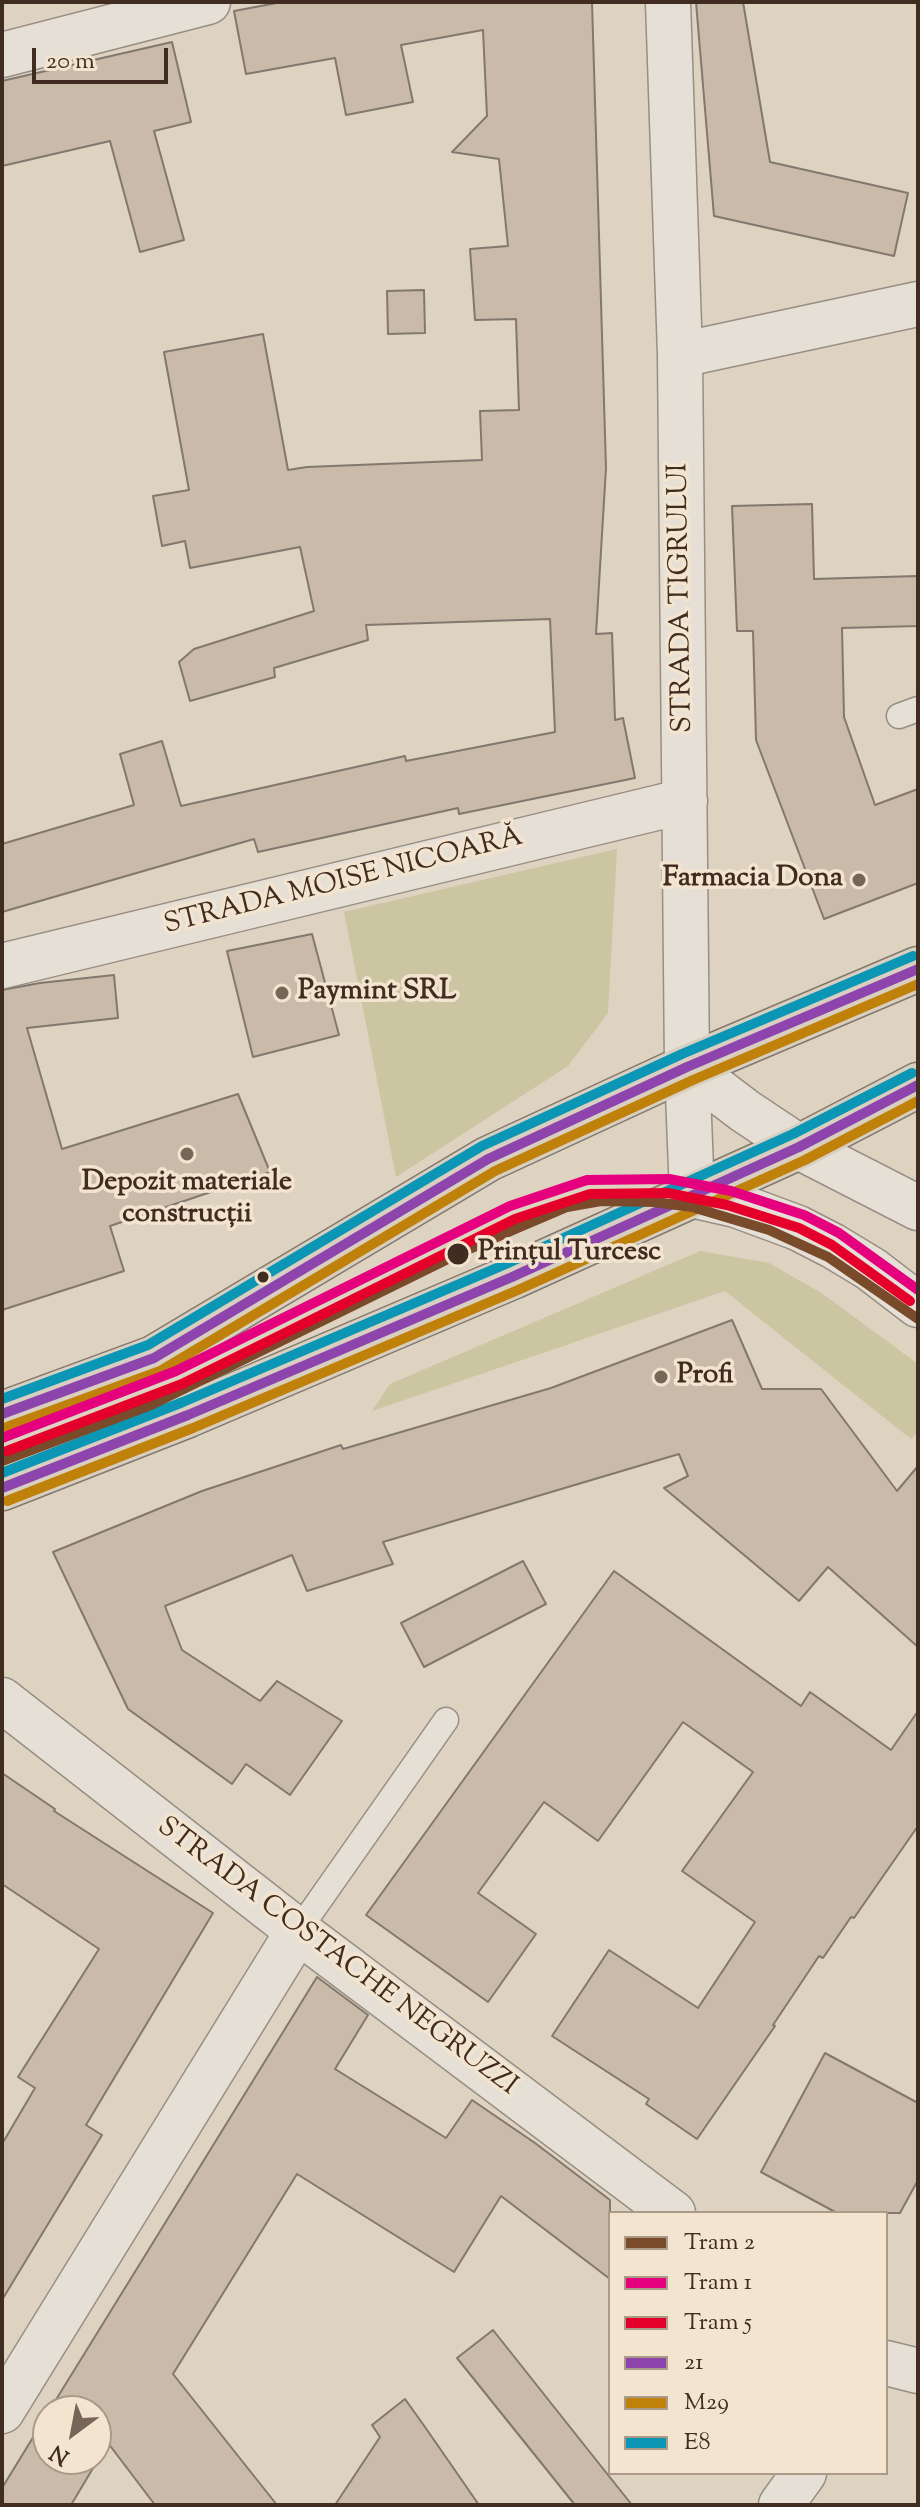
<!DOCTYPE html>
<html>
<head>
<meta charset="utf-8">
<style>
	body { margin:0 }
	#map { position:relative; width:920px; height:2507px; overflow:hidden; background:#ded2c0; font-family:"Sorts Mill Goudy",serif }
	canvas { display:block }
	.frame { position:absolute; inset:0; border:4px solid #402c20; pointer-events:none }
	.legend { position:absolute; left:608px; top:2211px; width:280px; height:264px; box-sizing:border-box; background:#f2e4ce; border:2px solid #ab9a88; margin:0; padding:10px 14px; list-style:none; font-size:24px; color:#402c20 }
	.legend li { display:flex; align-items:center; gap:16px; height:40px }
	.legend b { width:40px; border:2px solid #ab9a88 }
	.north { position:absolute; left:32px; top:2395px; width:80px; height:80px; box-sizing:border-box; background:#f2e4ce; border:2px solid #ab9a88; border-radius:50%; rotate:212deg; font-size:22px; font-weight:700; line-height:32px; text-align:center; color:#402c20 }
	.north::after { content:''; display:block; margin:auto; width:28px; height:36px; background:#776658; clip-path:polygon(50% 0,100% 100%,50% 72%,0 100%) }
	.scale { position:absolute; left:32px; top:48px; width:136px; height:36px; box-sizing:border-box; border:4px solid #402c20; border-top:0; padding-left:10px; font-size:24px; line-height:28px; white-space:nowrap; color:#402c20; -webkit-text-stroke:6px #f2e4ce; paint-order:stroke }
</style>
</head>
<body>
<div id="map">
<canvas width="920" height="2507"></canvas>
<div class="frame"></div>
<ul class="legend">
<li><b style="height:10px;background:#7a4b2a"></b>Tram 2</li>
<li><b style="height:10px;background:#e5007d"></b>Tram 1</li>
<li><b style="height:10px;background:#e4002b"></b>Tram 5</li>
<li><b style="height:10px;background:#8e44ad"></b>21</li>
<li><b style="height:10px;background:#c0810a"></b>M29</li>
<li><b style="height:10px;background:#0a96b4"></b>E8</li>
</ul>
<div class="north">N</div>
<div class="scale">20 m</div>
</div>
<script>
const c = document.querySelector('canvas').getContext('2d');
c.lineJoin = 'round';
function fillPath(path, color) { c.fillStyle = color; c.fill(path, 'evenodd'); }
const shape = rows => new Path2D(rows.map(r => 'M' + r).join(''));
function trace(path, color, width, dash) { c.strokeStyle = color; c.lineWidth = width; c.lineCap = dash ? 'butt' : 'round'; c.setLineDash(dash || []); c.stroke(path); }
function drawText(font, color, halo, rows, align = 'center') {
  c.font = font + ' "Sorts Mill Goudy",serif'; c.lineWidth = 7; c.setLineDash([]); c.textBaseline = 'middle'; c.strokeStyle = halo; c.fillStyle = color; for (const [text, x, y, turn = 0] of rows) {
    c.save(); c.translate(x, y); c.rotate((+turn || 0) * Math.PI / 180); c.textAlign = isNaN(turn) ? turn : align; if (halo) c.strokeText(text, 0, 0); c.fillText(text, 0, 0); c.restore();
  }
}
const green = shape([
	[617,849,608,1013,568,1066,396,1177,344,912],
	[700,1251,769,1263,823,1294,918,1364,918,1432,911,1439,725,1291,372,1411,390,1384]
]);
const building = shape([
	[282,2,592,2,606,468,596,634,612,633,615,720,623,718,635,778,459,814,458,808,258,852,254,839,2,912,2,844,134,805,120,754,162,741,181,806,405,756,406,761,555,732,550,619,366,625,368,640,274,668,275,677,190,701,179,662,194,649,314,611,300,547,190,568,185,541,162,546,153,496,189,490,164,352,263,334,288,470,307,467,482,460,480,411,519,410,516,319,475,320,470,249,508,246,499,159,452,152,487,116,483,30,401,45,413,102,346,115,335,58,246,74,234,11,282,2],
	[696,2,743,2,770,162,908,193,894,256,714,216,696,2],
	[172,42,191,122,154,131,184,240,140,252,110,141,2,166,2,81,172,42],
	[424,290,425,333,388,334,387,291,424,290],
	[812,504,814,579,918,576,918,626,842,628,844,717,875,805,918,789,918,883,824,919,756,740,753,631,737,631,732,506,812,504],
	[312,934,339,1035,253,1057,227,951,312,934],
	[114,975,118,1018,27,1028,62,1149,238,1094,270,1172,110,1226,124,1271,2,1310,2,990,40,983,114,975],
	[732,1320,762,1389,821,1389,897,1491,918,1466,918,1647,828,1567,799,1601,664,1488,688,1476,679,1454,383,1542,393,1564,307,1591,292,1555,165,1606,182,1650,260,1701,277,1681,342,1721,290,1795,246,1764,232,1784,128,1709,53,1552,202,1491,341,1445,343,1449,551,1388,732,1320],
	[523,1561,546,1604,424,1667,401,1623,523,1561],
	[614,1571,801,1706,810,1692,891,1750,918,1711,918,1826,854,1918,851,1917,823,1958,819,1956,773,2025,775,2026,697,2139,646,2104,649,2099,552,2036,609,1950,698,2008,755,1922,682,1871,753,1772,683,1722,598,1841,544,1802,478,1893,536,1934,488,2002,366,1915,614,1571],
	[2,1773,55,1809,54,1811,213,1913,86,2125,102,2135,2,2300,2,2144,35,2088,18,2077,99,1949,2,1884,2,1773],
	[317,1977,368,2015,335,2069,446,2138,472,2100,535,2143,610,2200,610,2279,501,2196,454,2272,297,2174,173,2374,277,2505,155,2505,108,2443,71,2505,2,2505,2,2488,48,2413,48,2459,96,2459,96,2411,49,2411,317,1977],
	[825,2053,918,2103,918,2180,900,2213,837,2213,761,2172,825,2053],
	[493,2330,585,2446,632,2505,575,2505,457,2358,493,2330],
	[405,2399,425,2427,479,2505,335,2505,380,2437,372,2425,405,2399]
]);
const lane = shape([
	[899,716,918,709],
	[298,1931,446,1720]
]);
const street = shape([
	[668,2,680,355,687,1067,692,1195,736,1205,798,1228,833,1246,871,1269,918,1305],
	[2,55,208,2],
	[680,355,918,304],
	[2,966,685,801],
	[687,1067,745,1111,799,1147,918,1208],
	[2,1700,298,1931,673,2213],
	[886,2363,918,2371],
	[2,2411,298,1931],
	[781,2505,804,2473]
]);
const primary = shape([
	[2,1414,154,1358,488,1159,687,1067,918,969],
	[2,1488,188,1415,512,1277,799,1147,918,1085]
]);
const bus1 = shape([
	[2,1414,154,1358,488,1159,687,1067,918,969],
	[2,1488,188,1415,512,1277,799,1147,918,1085]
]);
const bus2 = shape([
	[7,1427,160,1371,495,1171,693,1080,918,984],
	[7,1501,193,1428,518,1290,805,1160,918,1101]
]);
const bus3 = shape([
	[2,1399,148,1345,482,1146,682,1054,913,956],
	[2,1473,183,1402,506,1264,793,1134,912,1073]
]);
const tram1 = shape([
	[2,1461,151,1405,458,1254,520,1227,567,1207,601,1201,654,1202,692,1207,769,1230,828,1257,918,1319]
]);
const tram2 = shape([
	[2,1438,176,1371,510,1206,587,1180,669,1179,731,1191,804,1215,839,1233,918,1290]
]);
const tram3 = shape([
	[7,1451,182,1384,515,1219,590,1194,668,1193,727,1205,799,1228,832,1245,910,1301]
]);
const markers = [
	[859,880,8,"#776658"],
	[282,993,8,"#776658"],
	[187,1154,8,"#776658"],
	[458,1254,12,"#402c20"],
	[263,1277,7,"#402c20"],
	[661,1377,8,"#776658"]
];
const streetNames = [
	["STRADA TIGRULUI",683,598,-91],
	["STRADA MOISE NICOARĂ",344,883,-14],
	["STRADA COSTACHE NEGRUZZI",336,1958,37]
];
const poiNames = [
	["Farmacia Dona",843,880,"right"],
	["Paymint SRL",298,993],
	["Depozit materiale",187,1184,"center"],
	["construcții",187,1216,"center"],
	["Profi",677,1377]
];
const stopNames = [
	["Prințul Turcesc",478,1254]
];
fillPath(green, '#ccc5a1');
fillPath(building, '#c9baaa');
trace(building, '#82786e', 2);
trace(lane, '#988e83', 27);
trace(street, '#988e83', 47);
trace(primary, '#82786e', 47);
trace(lane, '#e5dfd6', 24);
trace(street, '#e5dfd6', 44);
trace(primary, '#d9cfc1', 44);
trace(bus1, '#8e44ad', 10);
trace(bus2, '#c0810a', 10);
trace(bus3, '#0a96b4', 10);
trace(tram1, '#7a4b2a', 10);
trace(tram2, '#e5007d', 10);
trace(tram3, '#e4002b', 10);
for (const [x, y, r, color] of markers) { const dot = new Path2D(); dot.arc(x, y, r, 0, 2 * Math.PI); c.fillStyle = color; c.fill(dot); trace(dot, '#f2e4ce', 3); }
drawText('28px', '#402c20', '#f2e4ce', streetNames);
drawText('bold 28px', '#402c20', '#f2e4ce', poiNames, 'left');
drawText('bold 28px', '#402c20', '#f2e4ce', stopNames, 'left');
</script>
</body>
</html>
